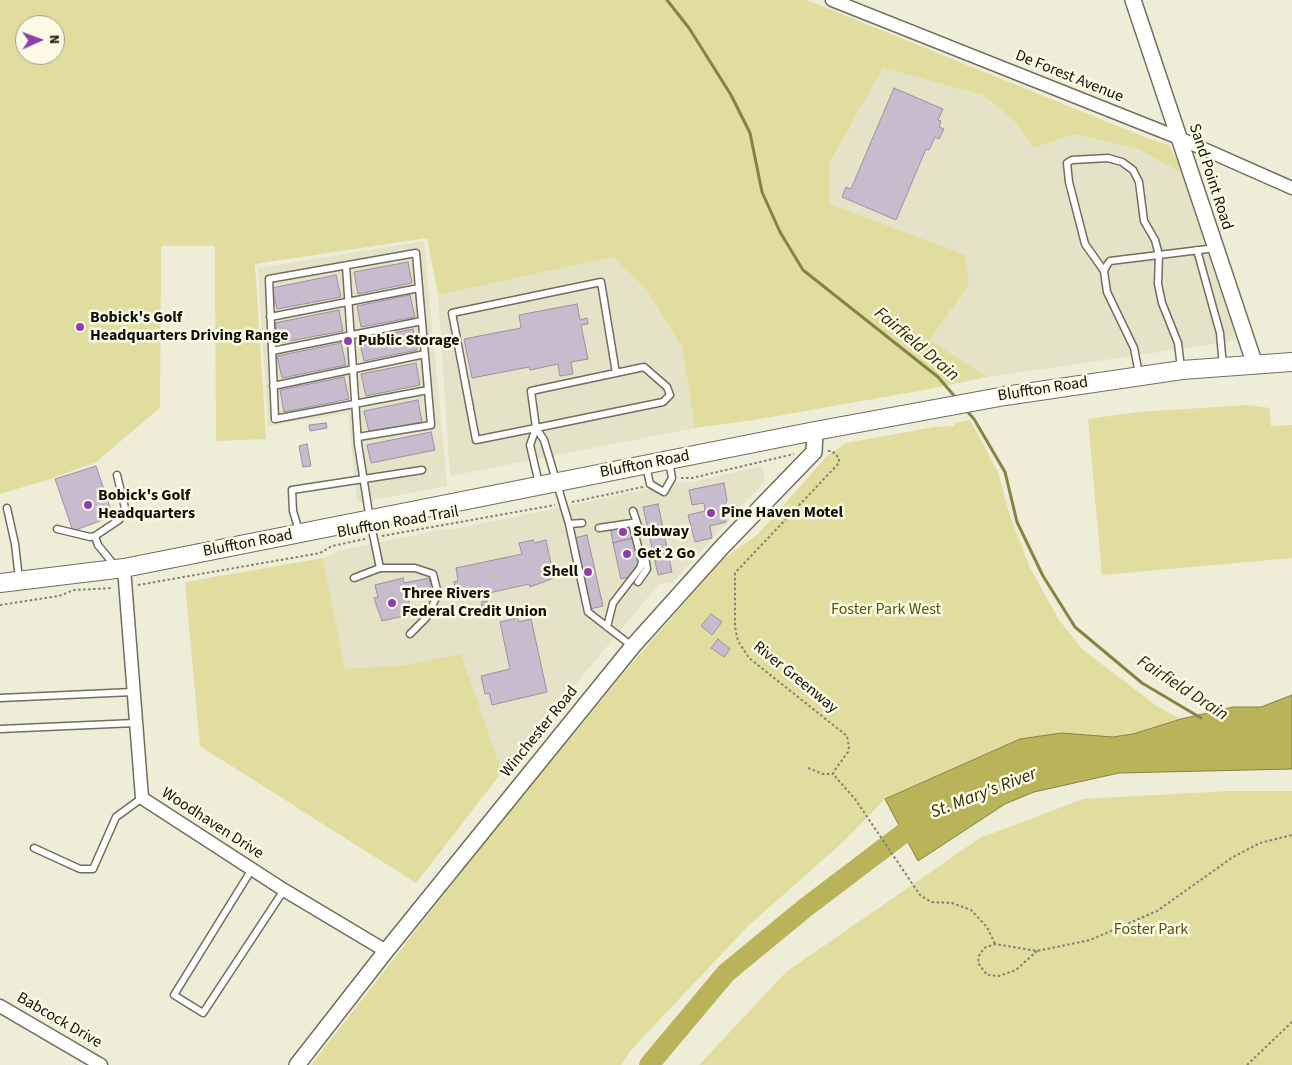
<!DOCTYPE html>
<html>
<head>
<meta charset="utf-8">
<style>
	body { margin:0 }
	#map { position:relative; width:1292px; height:1065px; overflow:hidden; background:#ededd8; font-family:"Source Sans 3",sans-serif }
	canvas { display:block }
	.north { position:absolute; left:15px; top:15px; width:50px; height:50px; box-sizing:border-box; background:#fafae5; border:1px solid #9d9d8d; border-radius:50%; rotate:88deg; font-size:14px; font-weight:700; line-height:20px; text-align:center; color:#11110a }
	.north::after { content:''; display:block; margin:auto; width:18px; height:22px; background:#8e3faf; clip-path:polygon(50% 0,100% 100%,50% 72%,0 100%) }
</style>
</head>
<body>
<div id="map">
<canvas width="1292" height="1065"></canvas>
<div class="north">N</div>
</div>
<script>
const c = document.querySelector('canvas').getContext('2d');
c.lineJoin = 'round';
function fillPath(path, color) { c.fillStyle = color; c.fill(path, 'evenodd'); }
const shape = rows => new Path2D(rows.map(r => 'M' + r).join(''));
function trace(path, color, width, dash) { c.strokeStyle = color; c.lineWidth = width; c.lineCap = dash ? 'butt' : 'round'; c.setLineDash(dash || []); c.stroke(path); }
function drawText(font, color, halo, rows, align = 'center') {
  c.font = font + ' "Source Sans 3",sans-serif'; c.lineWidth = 5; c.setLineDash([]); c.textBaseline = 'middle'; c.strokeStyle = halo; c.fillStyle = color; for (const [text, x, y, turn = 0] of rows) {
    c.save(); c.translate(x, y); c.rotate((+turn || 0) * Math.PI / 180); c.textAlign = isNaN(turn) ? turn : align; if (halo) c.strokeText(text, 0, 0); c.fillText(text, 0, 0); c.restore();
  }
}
const built = shape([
	[883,68,983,95,1015,122,1034,148,1076,134,1138,149,1185,175,1240,337,1228,342,987,377,930,340,969,284,830,204,830,163],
	[424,241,447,486,357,503,348,413,268,426,258,268],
	[613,257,646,289,682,347,695,428,450,476,438,295],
	[762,466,765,481,672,583,659,584,502,772,461,654,398,666,345,670,323,558,339,551,439,530,460,528,677,483,693,482]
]);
const green = shape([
	[0,0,807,0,1147,138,1169,145,1185,175,1138,149,1076,134,1034,148,1015,122,983,95,883,68,830,162,830,204,965,255,969,284,930,340,987,377,924,390,754,420,695,428,682,347,646,289,613,257,438,295,427,238,255,264,266,439,216,441,215,246,161,246,160,408,96,462,50,479,0,494],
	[25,25,55,25,55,55,25,55],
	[1247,405,1270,408,1271,426,1292,425,1292,558,1102,575,1088,419,1139,412],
	[970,420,998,472,1010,516,1030,568,1059,620,1082,649,1158,707,1181,719,1133,734,1113,737,1061,733,1020,739,885,799,843,842,748,926,631,1050,621,1065,311,1065,502,820,629,667,723,559,758,534,827,456,846,443,935,427,955,426,955,423],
	[323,558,345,669,398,666,461,654,502,772,416,883,200,746,185,582],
	[1229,791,1292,791,1292,1065,699,1065,786,972,980,838,1083,799]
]);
const water = shape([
	[1292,695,1292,769,1119,773,1034,792,1005,804,918,861,885,799,1020,739,1061,733,1113,737,1133,734,1181,719,1233,707,1261,707,1292,695]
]);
const stream = shape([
	[667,0,689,28,731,95,750,133,762,192,780,232,803,270,938,377,957,399],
	[966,410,974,419,1005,472,1017,522,1043,576,1075,627,1142,683,1201,718]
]);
const river = shape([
	[649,1065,726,973,805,908,925,817]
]);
const building = shape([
	[894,88,943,109,938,120,941,121,939,127,944,129,939,139,935,137,929,150,926,149,896,220,842,197,846,187,851,189,894,88],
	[408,262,412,283,358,294,354,272,408,262],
	[336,275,341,297,277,309,272,288,336,275],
	[410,295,415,317,361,327,357,306,410,295],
	[577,304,580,320,587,318,588,324,581,325,588,359,571,362,573,374,560,376,558,364,530,370,529,367,472,378,464,339,521,328,519,315,577,304],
	[339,310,343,331,279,343,275,323,339,310],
	[413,329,417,350,364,361,359,340,413,329],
	[341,343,346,365,282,378,277,356,341,343],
	[416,363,420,385,366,396,361,374,416,363],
	[344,377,349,399,284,412,280,390,344,377],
	[418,400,422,422,369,432,364,411,418,400],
	[326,423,327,428,310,431,309,425,326,423],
	[431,432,435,450,371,463,367,445,431,432],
	[307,444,311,466,303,467,299,446,307,444],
	[96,466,113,516,73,531,55,479,96,466],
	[724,483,727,501,723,508,726,522,710,526,712,538,695,542,688,515,705,511,704,503,692,505,689,490,724,483],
	[658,504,672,572,658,575,643,507,658,504],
	[633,526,636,537,613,543,610,527,633,526],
	[587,535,603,606,590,609,574,538,587,535],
	[636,537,642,565,633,576,621,579,613,543,636,537],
	[533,540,534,543,546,540,554,578,530,587,529,584,458,600,454,582,458,581,456,568,522,554,519,543,533,540],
	[403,578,404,583,429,578,432,593,408,598,412,614,382,621,374,598,378,597,375,585,403,578],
	[487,601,489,610,483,611,481,602,487,601],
	[711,614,722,622,712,635,701,626,711,614],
	[518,618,519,622,531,619,547,692,492,705,489,693,485,694,481,676,510,669,500,622,518,618],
	[718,639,730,649,724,657,711,648,718,639]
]);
const path = shape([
	[828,451,832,451,839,458,839,463,735,573,735,627,738,641,749,658,847,736,849,747,848,752,834,771,833,774,855,799,920,895,931,902,952,903,971,910,987,927,995,944],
	[681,478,692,478,794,454],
	[572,502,643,487],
	[382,536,555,505],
	[138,585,320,553,332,546,365,539],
	[0,605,59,596,74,590,113,588],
	[808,768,823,774,833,774],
	[1037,951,1016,970,999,976,987,975,978,963,979,956,984,948,995,944,1037,951,1090,940,1157,911,1233,857,1260,843,1292,835],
	[1247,1065,1292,1022]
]);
const service = shape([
	[1197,250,1220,333,1223,366],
	[346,266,358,444,370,520,380,568],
	[1104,271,1085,244,1069,182,1067,163,1072,160,1108,158,1122,162,1133,170,1139,182,1144,221,1155,240,1159,255,1158,284,1162,303,1178,343,1181,368],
	[270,317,419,288],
	[272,351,422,321],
	[1139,374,1134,348,1107,292,1104,271,1107,265,1110,261,1216,248],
	[273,386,425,354],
	[536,428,531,391,644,367,667,387,670,395,663,402,536,428,476,440,452,313,601,282,616,373],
	[358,437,431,425,428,390,419,288,416,253,269,279,275,419,428,390],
	[646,466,650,484,664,492,672,478,669,461],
	[539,484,530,445,536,428,544,440,569,524,588,612,632,646],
	[7,508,15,544,19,579],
	[633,511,639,529],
	[569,524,582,523],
	[599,528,632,523,642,562,640,568,613,603,607,627],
	[57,529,90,537,95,536,119,520,125,508,117,475],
	[299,531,293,511,292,490,422,470],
	[95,536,98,545,115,566],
	[354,578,380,568,415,568,433,574,438,594,426,618,410,634],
	[638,582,647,569,644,551],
	[0,698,133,692],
	[0,729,135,723],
	[34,848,80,869,93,869,116,817,142,798],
	[252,869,174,995,203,1013,284,890]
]);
const minor = shape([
	[832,0,1179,138,1292,188],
	[124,568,142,798,284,890,386,951],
	[0,1006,101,1065]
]);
const tertiary = shape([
	[1133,0,1255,365],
	[297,1065,386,951,633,646,722,547,814,452,815,431]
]);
const secondary = shape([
	[0,583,124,568,815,431,1005,396,1182,370,1292,362]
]);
const markers = [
	[80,327,5,"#8e3faf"],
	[348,341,5,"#8e3faf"],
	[88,505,5,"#8e3faf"],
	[711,513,5,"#8e3faf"],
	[623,532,5,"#8e3faf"],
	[627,554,5,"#8e3faf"],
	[588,572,5,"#8e3faf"],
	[392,603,5,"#8e3faf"]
];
const streetNames = [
	["De Forest Avenue",1069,77,22],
	["Sand Point Road",1210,177,72],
	["Bluffton Road",1043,390,-9],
	["Bluffton Road",645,465,-11],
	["Bluffton Road Trail",398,523,-10],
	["Bluffton Road",248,544,-11],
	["River Greenway",795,678,39],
	["Winchester Road",540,732,-51],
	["Woodhaven Drive",212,824,33],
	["Babcock Drive",59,1021,30]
];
const poiNames = [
	["Bobick's Golf",90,318],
	["Headquarters Driving Range",90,336],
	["Public Storage",358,341],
	["Bobick's Golf",98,496],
	["Headquarters",98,514],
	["Pine Haven Motel",721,513],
	["Subway",633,532],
	["Get 2 Go",637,554],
	["Shell",578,572,"right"],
	["Three Rivers",402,594],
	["Federal Credit Union",402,612]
];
const parkNames = [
	["Foster Park West",886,610],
	["Foster Park",1151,930]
];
const waterNames = [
	["Fairfield Drain",916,345,40],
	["Fairfield Drain",1182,689,33],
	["St. Mary's River",984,794,-21]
];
fillPath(built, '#e4e3c7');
fillPath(green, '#e0dd9f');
fillPath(water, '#b9b45a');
trace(water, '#878342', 1);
trace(stream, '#878342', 3);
trace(river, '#b9b45a', 20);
fillPath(building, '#c7bbcd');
trace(building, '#9c91a2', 1);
trace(service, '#706f5d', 9);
trace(minor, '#706f5d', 15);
trace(tertiary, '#706f5d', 18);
trace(secondary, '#706f5d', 20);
trace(path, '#828274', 2, [2.5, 2.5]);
trace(service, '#fff', 6);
trace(minor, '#fff', 12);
trace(tertiary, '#fff', 15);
trace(secondary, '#fff', 18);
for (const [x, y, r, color] of markers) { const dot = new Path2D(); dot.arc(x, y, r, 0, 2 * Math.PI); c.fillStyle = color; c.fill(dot); trace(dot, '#fafae5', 2); }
drawText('16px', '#11110a', '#fafae5', streetNames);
drawText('bold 16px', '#11110a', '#fafae5', poiNames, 'left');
drawText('16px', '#58540f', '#fafae5', parkNames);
drawText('italic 18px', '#2e2b03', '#fafae5', waterNames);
</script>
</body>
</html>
